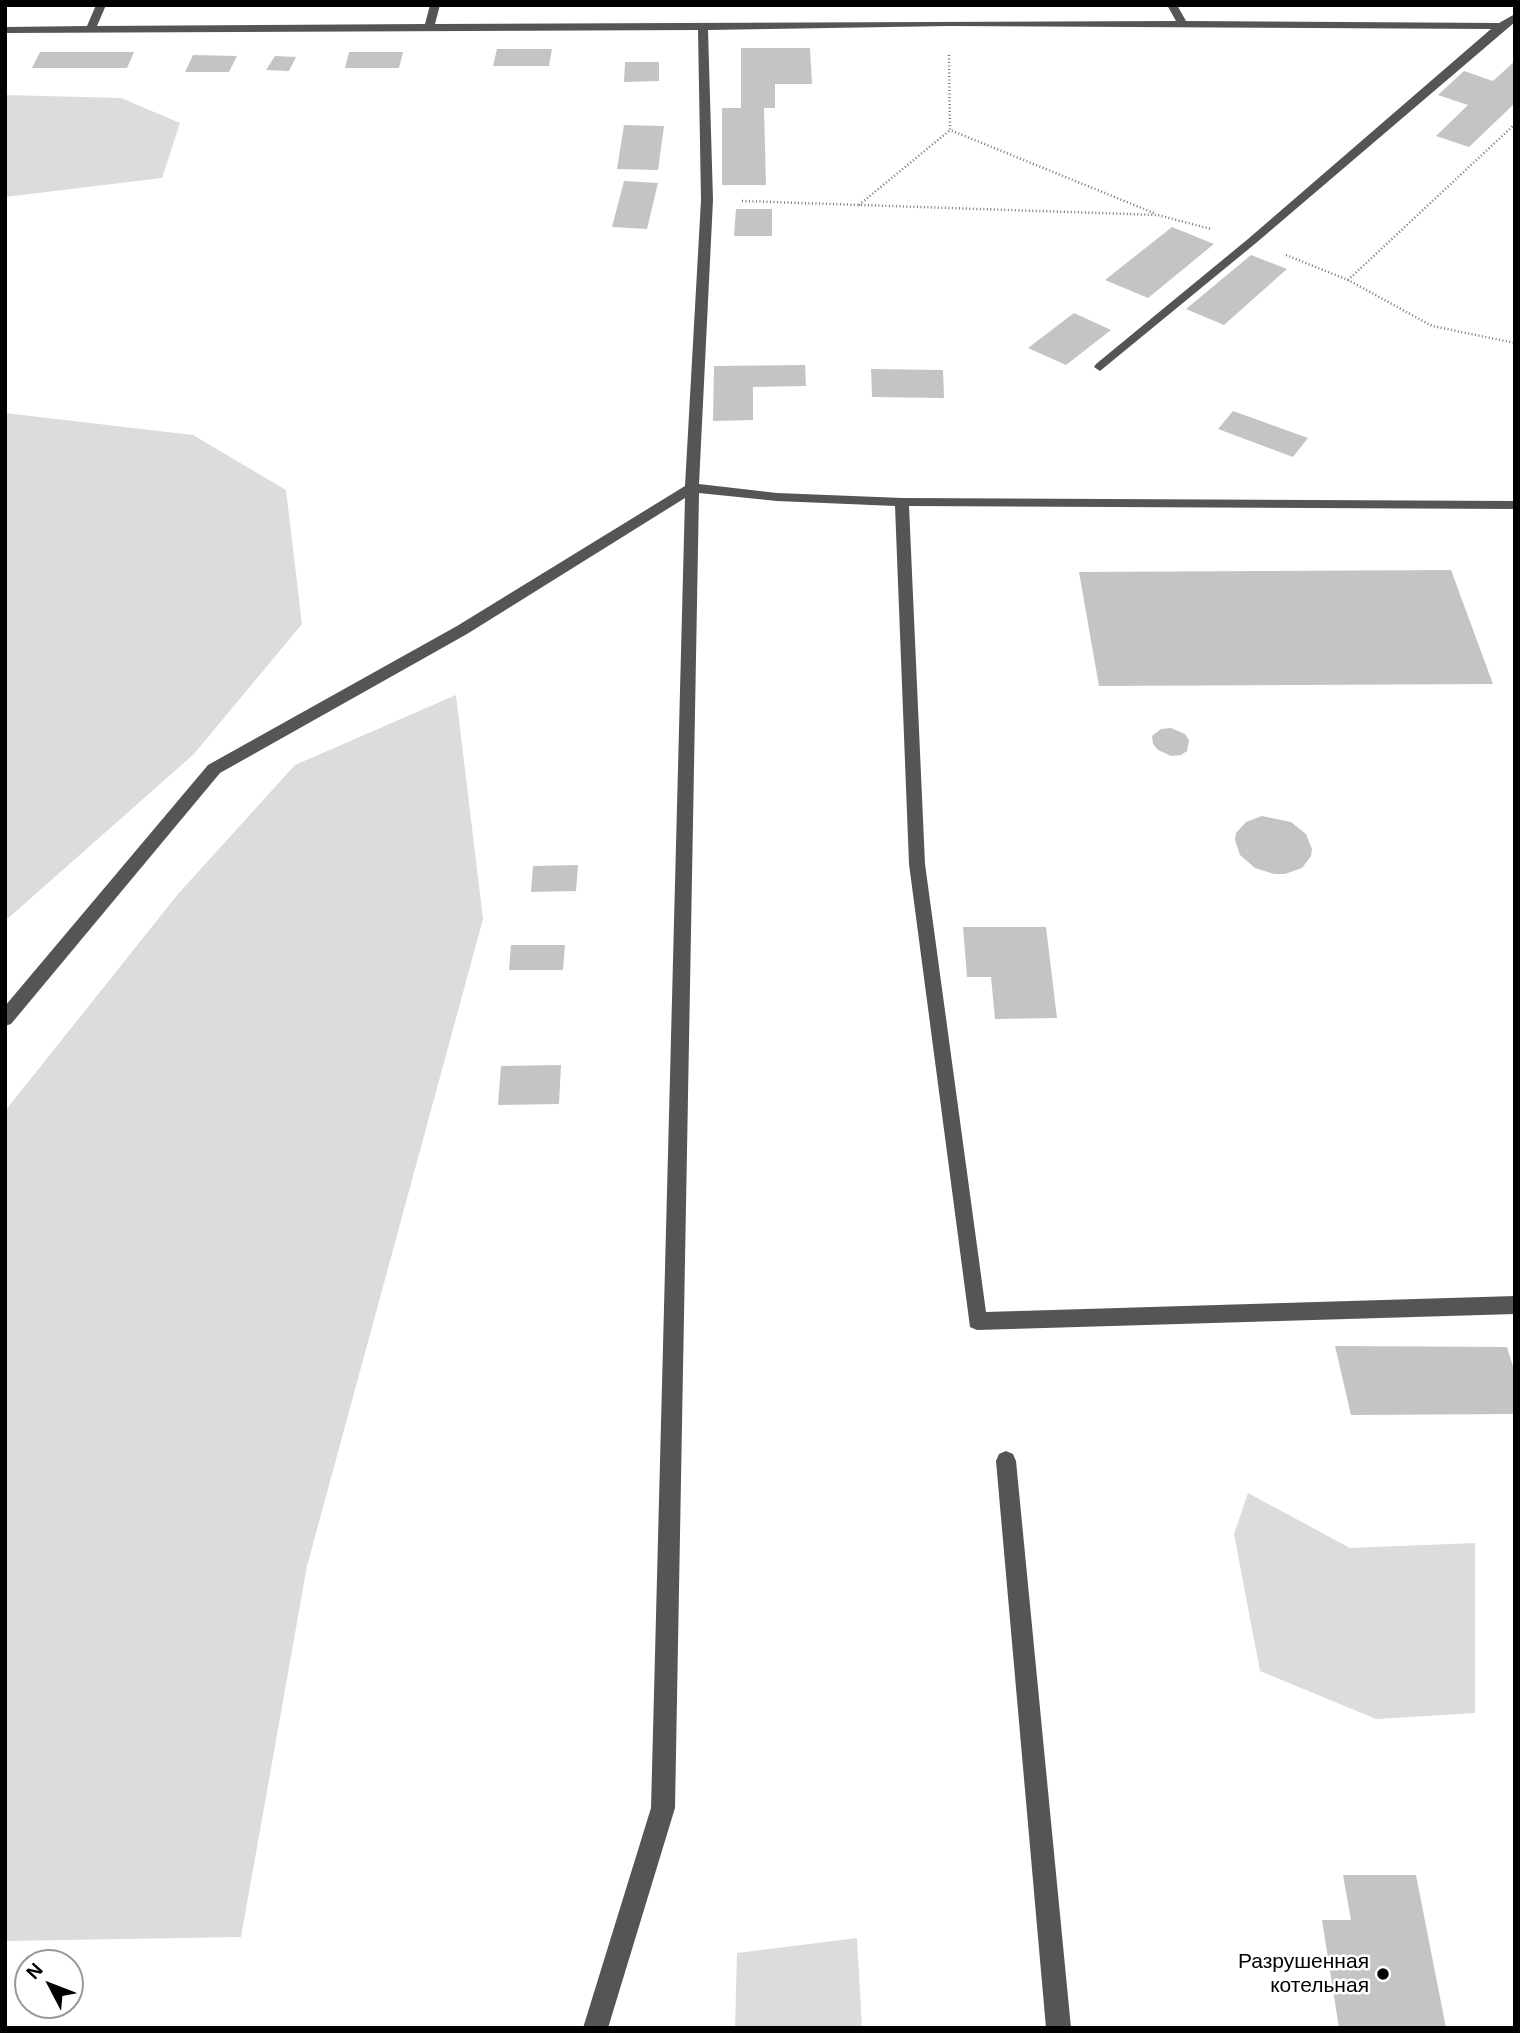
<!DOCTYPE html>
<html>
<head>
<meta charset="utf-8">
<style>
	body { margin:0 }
	#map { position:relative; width:1520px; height:2033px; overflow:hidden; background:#fff; font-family:Arial,sans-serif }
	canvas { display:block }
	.frame { position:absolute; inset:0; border:7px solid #000; pointer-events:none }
	.north { position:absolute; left:14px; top:1949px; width:70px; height:70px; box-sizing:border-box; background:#fff; border:2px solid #999; border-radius:50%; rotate:312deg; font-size:19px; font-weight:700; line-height:28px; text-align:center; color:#000 }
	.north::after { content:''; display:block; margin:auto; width:24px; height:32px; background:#000; clip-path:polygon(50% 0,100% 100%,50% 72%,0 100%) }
</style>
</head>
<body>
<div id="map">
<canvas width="1520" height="2033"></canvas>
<div class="frame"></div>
<div class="north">N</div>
</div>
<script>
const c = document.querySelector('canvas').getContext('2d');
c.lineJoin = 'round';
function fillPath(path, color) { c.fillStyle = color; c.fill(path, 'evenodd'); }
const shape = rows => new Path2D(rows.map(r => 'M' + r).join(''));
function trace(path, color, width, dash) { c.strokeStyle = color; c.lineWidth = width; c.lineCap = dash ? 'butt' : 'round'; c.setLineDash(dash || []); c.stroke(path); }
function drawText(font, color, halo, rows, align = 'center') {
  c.font = font + ' Arial,sans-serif'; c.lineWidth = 5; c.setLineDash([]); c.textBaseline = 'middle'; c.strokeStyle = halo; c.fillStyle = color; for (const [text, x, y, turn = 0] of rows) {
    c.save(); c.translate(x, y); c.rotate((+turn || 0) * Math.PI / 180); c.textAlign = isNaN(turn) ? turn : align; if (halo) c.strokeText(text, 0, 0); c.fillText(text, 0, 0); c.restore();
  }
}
const green = shape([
	[5,95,121,98,180,123,162,178,5,197],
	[5,413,193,435,286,490,302,624,194,754,5,921],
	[456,695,483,919,307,1566,241,1937,5,1941,5,1111,178,894,295,765],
	[1248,1493,1350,1548,1475,1543,1475,1713,1376,1719,1260,1671,1234,1534],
	[857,1938,862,2028,735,2028,737,1953]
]);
const building = shape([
	[741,48,810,48,812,84,775,84,775,108,764,108,766,185,722,185,722,108,741,108],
	[497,49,552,49,549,66,493,66],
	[40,52,134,52,127,68,32,68],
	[349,52,403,52,399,68,345,68],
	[193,55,237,56,229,72,185,72],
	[275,56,296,57,289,71,266,70],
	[1515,61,1515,103,1469,147,1436,136,1468,105,1438,95,1464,71,1493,81],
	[625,62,659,62,659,81,624,82],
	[624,125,664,126,658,170,617,169],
	[624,181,658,183,647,229,612,227],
	[736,209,772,209,772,236,734,236],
	[1172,227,1214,244,1148,298,1105,280],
	[1251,255,1287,269,1224,325,1186,309],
	[1074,313,1111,330,1066,365,1028,348],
	[805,365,806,386,753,387,753,420,713,421,714,366],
	[871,369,943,370,944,398,872,397],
	[1233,411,1308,438,1293,457,1218,429],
	[1451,570,1493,684,1099,686,1079,572],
	[1161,729,1171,728,1185,734,1189,740,1187,751,1181,755,1171,756,1158,750,1153,744,1152,736],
	[1262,816,1291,822,1306,834,1312,849,1311,856,1302,868,1285,874,1274,874,1255,868,1240,855,1235,840,1236,833,1246,822],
	[578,865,576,891,531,892,533,866],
	[963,927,1046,927,1057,1018,995,1019,991,977,967,977],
	[511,945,565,945,563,970,509,970],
	[561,1065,559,1104,498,1105,501,1066],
	[1335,1346,1507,1347,1515,1373,1515,1414,1351,1415],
	[1343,1875,1416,1875,1446,2028,1339,2028,1322,1920,1351,1920]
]);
const path = shape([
	[949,55,950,130,1154,213],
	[742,201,1158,215,1211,229],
	[859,205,950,130],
	[1286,255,1348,280,1432,326,1515,343],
	[1348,280,1515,124]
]);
const minor = shape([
	[96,5,106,5,97,26,425,24,430,5,440,5,435,24,1176,21,1167,5,1177,5,1186,21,1499,23,1515,14,1515,22,1256,243,1100,371,1094,367,1096,364,1248,239,1491,29,949,26,708,30,713,200,699,484,777,493,902,498,1515,501,1515,509,909,506,925,864,986,1312,1515,1296,1515,1314,977,1330,970,1327,909,864,895,506,777,501,699,493,675,1808,608,2028,583,2028,651,1808,685,498,467,634,220,773,11,1024,5,1026,5,1006,208,765,457,626,685,486,701,200,698,30,5,33,5,27,87,26,96,5],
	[1006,1451,1013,1454,1016,1461,1071,2028,1046,2028,996,1461,999,1454,1006,1451]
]);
const markers = [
	[1383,1974,7,"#000"]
];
const nearPoinames = [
	["Разрушенная",1369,1962],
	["котельная",1369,1986]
];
fillPath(green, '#dcdcdc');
fillPath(building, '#c4c4c4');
trace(path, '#777', 2.5, [1, 2.5]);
fillPath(minor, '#555');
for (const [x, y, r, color] of markers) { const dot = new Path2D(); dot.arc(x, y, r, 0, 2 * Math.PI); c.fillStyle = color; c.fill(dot); trace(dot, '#fff', 2.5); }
drawText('21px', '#000', '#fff', nearPoinames, 'right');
</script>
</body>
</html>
